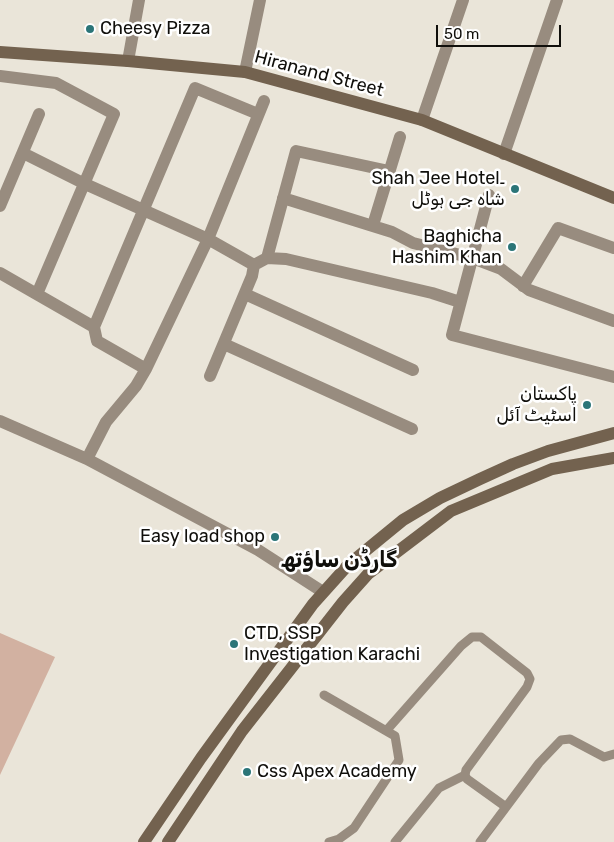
<!DOCTYPE html>
<html>
<head>
<meta charset="utf-8">
<style>
	body { margin:0 }
	#map { position:relative; width:614px; height:842px; overflow:hidden; background:#eae5d9; font-family:Rubik,sans-serif }
	canvas { display:block }
	.scale { position:absolute; left:436px; top:25px; width:125px; height:22px; box-sizing:border-box; border:2px solid #100f0b; border-top:0; padding-left:6px; font-size:15px; line-height:18px; white-space:nowrap; color:#100f0b; -webkit-text-stroke:4px #fff; paint-order:stroke }
</style>
</head>
<body>
<div id="map">
<canvas width="614" height="842"></canvas>
<div class="scale">50 m</div>
</div>
<script>
const c = document.querySelector('canvas').getContext('2d');
c.lineJoin = 'round';
function fillPath(path, color) { c.fillStyle = color; c.fill(path, 'evenodd'); }
const shape = rows => new Path2D(rows.map(r => 'M' + r).join(''));
function trace(path, color, width, dash) { c.strokeStyle = color; c.lineWidth = width; c.lineCap = dash ? 'butt' : 'round'; c.setLineDash(dash || []); c.stroke(path); }
function drawText(font, color, halo, rows, align = 'center') {
  c.font = font + ' Rubik,"Noto Sans Arabic",sans-serif'; c.lineWidth = 5; c.setLineDash([]); c.textBaseline = 'middle'; c.strokeStyle = halo; c.fillStyle = color; for (const [text, x, y, turn = 0] of rows) {
    c.save(); c.translate(x, y); c.rotate((+turn || 0) * Math.PI / 180); c.textAlign = isNaN(turn) ? turn : align; if (halo) c.strokeText(text, 0, 0); c.fillText(text, 0, 0); c.restore();
  }
}
const green = shape([
	[0,633,55,657,0,775]
]);
const lane = shape([
	[324,695,395,736,399,760,354,828,339,839,329,842],
	[386,731,461,646,472,637,481,637,527,673,530,679,527,687,466,770,465,775,439,788,395,842],
	[465,775,467,779,506,807],
	[480,842,539,763,561,740,570,739,604,757,614,754]
]);
const street = shape([
	[128,61,139,0],
	[245,72,260,0],
	[0,76,56,83,114,114,37,294],
	[422,120,463,0],
	[23,153,83,183,208,239,254,265,252,276,210,376],
	[504,154,557,0],
	[489,195,452,335,614,377],
	[283,198,392,232,413,243,472,258,501,269,529,290,614,321],
	[0,206,39,114],
	[373,225,400,137],
	[267,258,296,151,389,171],
	[254,265,267,258,286,259,432,293,460,302],
	[0,273,94,327,97,341,146,369],
	[523,286,558,228,614,248],
	[245,294,413,370],
	[94,327,195,88,258,114],
	[224,344,412,429],
	[0,421,87,459,258,550,323,592],
	[87,459,106,422,136,386,146,369,208,239,264,101]
]);
const secondary = shape([
	[0,52,128,61,245,72,422,120,614,198],
	[144,842,201,758,313,604,348,565,403,520,440,498,480,479,513,464,548,451,614,433],
	[168,842,242,731,343,602,368,574,451,511,552,469,614,458]
]);
const markers = [
	[90,29,5,"#2b7578"],
	[515,189,5,"#2b7578"],
	[512,247,5,"#2b7578"],
	[587,405,5,"#2b7578"],
	[275,537,5,"#2b7578"],
	[234,644,5,"#2b7578"],
	[247,772,5,"#2b7578"]
];
const poiNames = [
	["Cheesy Pizza",100,29,"left"],
	["Shah Jee Hotel۔",505,179],
	["شاہ جی ہوٹل",505,200],
	["Baghicha",502,237],
	["Hashim Khan",502,258],
	["پاکستان",577,395],
	["اسٹیٹ آئل",577,416],
	["Easy load shop",265,537],
	["CTD, SSP",244,634,"left"],
	["Investigation Karachi",244,655,"left"],
	["Css Apex Academy",257,772,"left"]
];
const streetNames = [
	["Hiranand Street",319,74,15]
];
const districtNames = [
	["گارڈن ساؤتھ",339,561]
];
fillPath(green, '#d2b1a1');
trace(lane, '#988c7f', 9);
trace(street, '#988c7f', 12);
trace(secondary, '#73624f', 12);
for (const [x, y, r, color] of markers) { const dot = new Path2D(); dot.arc(x, y, r, 0, 2 * Math.PI); c.fillStyle = color; c.fill(dot); trace(dot, '#fff', 2); }
drawText('18px', '#100f0b', '#fff', poiNames, 'right');
drawText('18px', '#100f0b', '#fff', streetNames);
drawText('bold 22px', '#100f0b', '#fff', districtNames);
</script>
</body>
</html>
